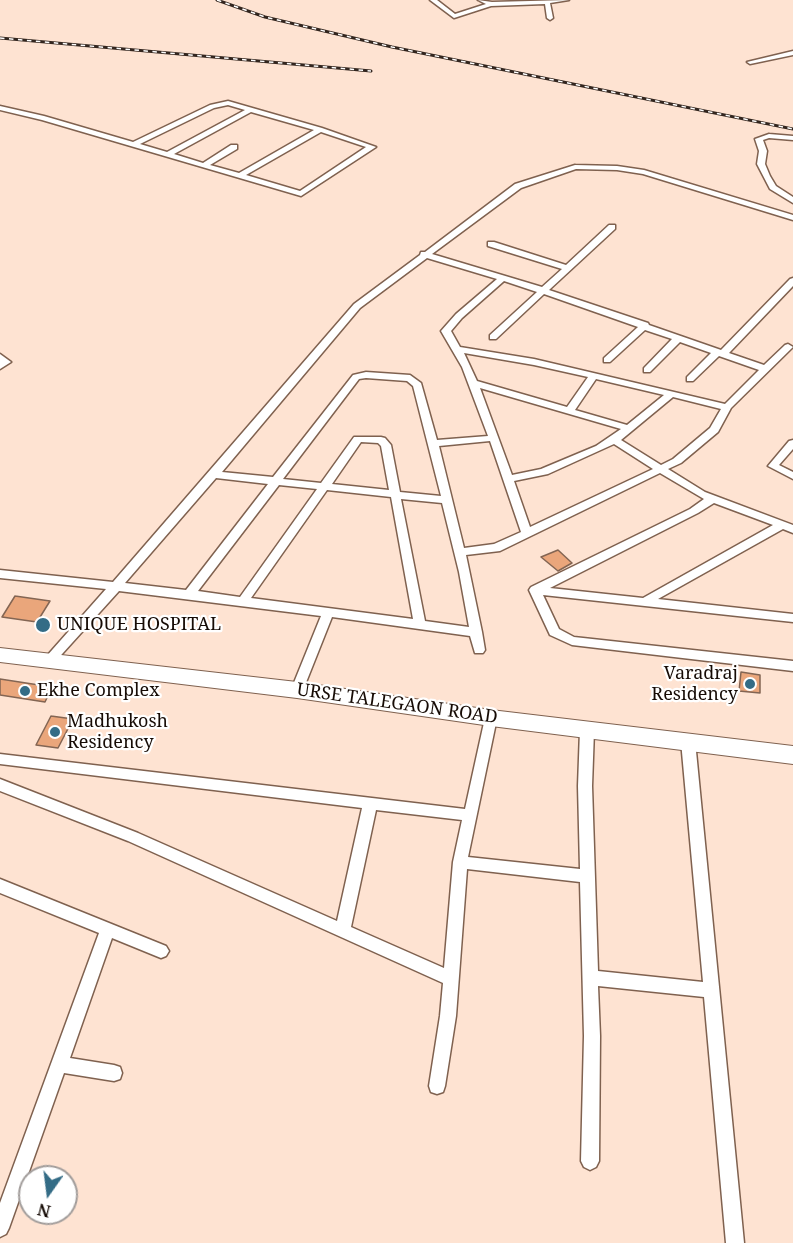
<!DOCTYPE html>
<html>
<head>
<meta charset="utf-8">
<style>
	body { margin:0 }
	#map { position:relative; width:793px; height:1243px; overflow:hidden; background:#fee3d2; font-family:"Noto Serif",serif }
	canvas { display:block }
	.north { position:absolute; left:18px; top:1165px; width:60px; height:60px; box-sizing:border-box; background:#fff; border:2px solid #a29d9b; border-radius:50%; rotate:194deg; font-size:16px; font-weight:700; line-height:24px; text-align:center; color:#160b05 }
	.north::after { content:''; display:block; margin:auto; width:21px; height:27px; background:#346c86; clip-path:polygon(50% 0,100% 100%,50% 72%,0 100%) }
</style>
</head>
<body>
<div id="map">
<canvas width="793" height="1243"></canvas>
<div class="north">N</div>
</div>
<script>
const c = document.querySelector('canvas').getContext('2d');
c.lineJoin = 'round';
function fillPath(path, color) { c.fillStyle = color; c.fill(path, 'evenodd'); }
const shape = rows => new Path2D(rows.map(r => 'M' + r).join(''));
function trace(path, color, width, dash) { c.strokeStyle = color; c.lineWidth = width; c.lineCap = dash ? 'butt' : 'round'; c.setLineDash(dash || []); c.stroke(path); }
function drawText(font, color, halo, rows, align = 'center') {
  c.font = font + ' "Noto Serif",serif'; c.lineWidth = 4.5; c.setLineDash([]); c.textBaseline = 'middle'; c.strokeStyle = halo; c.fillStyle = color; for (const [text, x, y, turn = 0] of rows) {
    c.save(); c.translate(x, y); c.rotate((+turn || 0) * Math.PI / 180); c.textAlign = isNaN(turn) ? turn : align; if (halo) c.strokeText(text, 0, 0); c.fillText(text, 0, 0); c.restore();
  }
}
const building = shape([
	[558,550,572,563,558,571,541,557,558,550],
	[15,596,50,601,37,622,2,617,15,596],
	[741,672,760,675,760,693,739,691,741,672],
	[0,679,52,687,45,702,0,695,0,679],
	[51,716,73,719,58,748,36,745,51,716]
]);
const minor = shape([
	[430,0,437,0,455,14,486,4,478,0,492,2,569,0,550,3,553,18,550,20,547,18,545,4,491,6,454,18,430,0],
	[793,51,793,55,750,64,747,62,793,51],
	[228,101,322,128,376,147,301,196,42,120,0,110,0,106,44,116,133,142,210,105,228,101],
	[228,105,245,110,167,152,140,144,214,108,228,105],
	[251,112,314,130,239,173,210,165,237,149,237,145,231,145,203,163,174,154,251,112],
	[321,132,366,147,300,191,246,175,321,132],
	[769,134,793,136,793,140,769,138,763,140,767,151,765,164,770,176,776,186,793,197,793,203,770,189,757,164,759,151,755,139,769,134],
	[575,165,617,166,644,170,793,215,793,220,643,174,617,170,576,169,521,188,432,254,542,287,562,269,488,246,488,242,494,242,566,265,609,225,615,225,615,229,549,290,648,323,649,325,721,350,790,279,793,278,793,286,729,353,764,365,785,345,788,344,793,347,731,408,718,432,681,463,668,469,705,492,793,525,793,533,783,529,658,599,793,614,793,622,543,595,559,629,574,637,793,661,793,671,572,645,550,635,529,590,531,587,690,509,704,499,660,473,500,551,466,555,482,632,485,650,483,653,475,653,470,636,332,617,303,690,301,693,297,695,293,693,291,690,321,616,119,591,53,664,45,664,43,661,45,658,106,589,0,578,0,570,113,582,354,304,420,255,421,252,425,252,515,184,575,165],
	[427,258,497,279,456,314,441,331,462,367,488,436,437,440,421,383,410,375,366,372,353,375,273,477,222,472,360,308,427,258],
	[504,281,537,292,490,335,490,339,496,339,544,294,638,327,604,358,604,362,610,362,645,330,672,339,644,368,644,372,650,372,680,342,711,353,687,377,687,381,693,381,719,356,759,370,725,404,534,359,460,347,451,331,462,318,504,281],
	[464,353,534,365,588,377,567,407,477,381,464,353],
	[366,378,407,381,413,386,441,496,400,492,391,445,385,438,381,437,354,437,321,483,283,479,359,379,366,378],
	[596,379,664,395,627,425,575,410,596,379],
	[480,388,621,429,596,446,541,469,512,475,480,388],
	[673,397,721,409,710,428,673,459,661,465,621,440,673,397],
	[490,441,521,532,494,544,464,548,439,446,490,441],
	[361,442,378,443,381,446,389,490,332,484,361,442],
	[614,444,653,469,530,527,514,481,548,474,614,444],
	[216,478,268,484,186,590,125,583,216,478],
	[279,485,317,489,240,597,198,591,279,485],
	[327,490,391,497,413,619,251,598,327,490],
	[401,499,442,503,459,572,469,627,425,621,401,499],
	[714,503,773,525,643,598,550,588,698,513,714,503],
	[0,354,11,362,0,369,0,354],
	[793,440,793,449,779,465,793,472,793,479,768,466,789,441,793,440],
	[491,713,496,714,497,718,468,857,580,869,578,786,580,730,582,726,587,725,592,726,594,730,592,786,598,971,703,982,681,741,683,737,688,736,693,737,695,741,744,1243,726,1243,704,997,598,986,600,1036,599,1161,596,1167,590,1170,584,1167,581,1161,584,1036,580,882,467,869,456,1016,445,1086,443,1092,437,1094,431,1092,429,1086,440,1016,443,983,128,841,0,791,0,779,138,833,337,921,362,808,0,764,0,754,465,809,485,718,486,714,491,713],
	[376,810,462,820,453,862,444,968,351,927,376,810],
	[0,879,166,946,169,951,166,956,161,958,112,938,70,1058,114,1065,120,1067,122,1073,120,1079,114,1081,64,1073,9,1228,6,1234,0,1237,0,1203,99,933,0,893,0,879]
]);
const trunk = shape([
	[0,648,297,682,491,710,793,746,793,764,491,726,297,698,0,662,0,648]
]);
const rail = shape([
	[217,0,265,17,392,47,793,129],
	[0,38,371,71]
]);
const markers = [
	[43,625,8,"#346c86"],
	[750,684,6,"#346c86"],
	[25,691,6,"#346c86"],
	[55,732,6,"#346c86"]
];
const poiNames = [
	["UNIQUE HOSPITAL",57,625],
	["Varadraj",738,674,"right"],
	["Residency",738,695,"right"],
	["Ekhe Complex",37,691],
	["Madhukosh",67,722],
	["Residency",67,743]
];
const streetNames = [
	["URSE TALEGAON ROAD",397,704,8]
];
fillPath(building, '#eaa67b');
trace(building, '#836553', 1.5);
trace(minor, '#7f614f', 3);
trace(trunk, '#7f614f', 2);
fillPath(minor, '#fff');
fillPath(trunk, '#fff');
trace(rail, '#32251e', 3);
trace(rail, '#fff', 1.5, [4.5]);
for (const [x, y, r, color] of markers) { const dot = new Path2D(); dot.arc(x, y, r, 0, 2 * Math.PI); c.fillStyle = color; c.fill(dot); trace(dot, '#fff', 2); }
drawText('18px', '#160b05', '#fff', poiNames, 'left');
drawText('18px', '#160b05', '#fff', streetNames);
</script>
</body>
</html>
